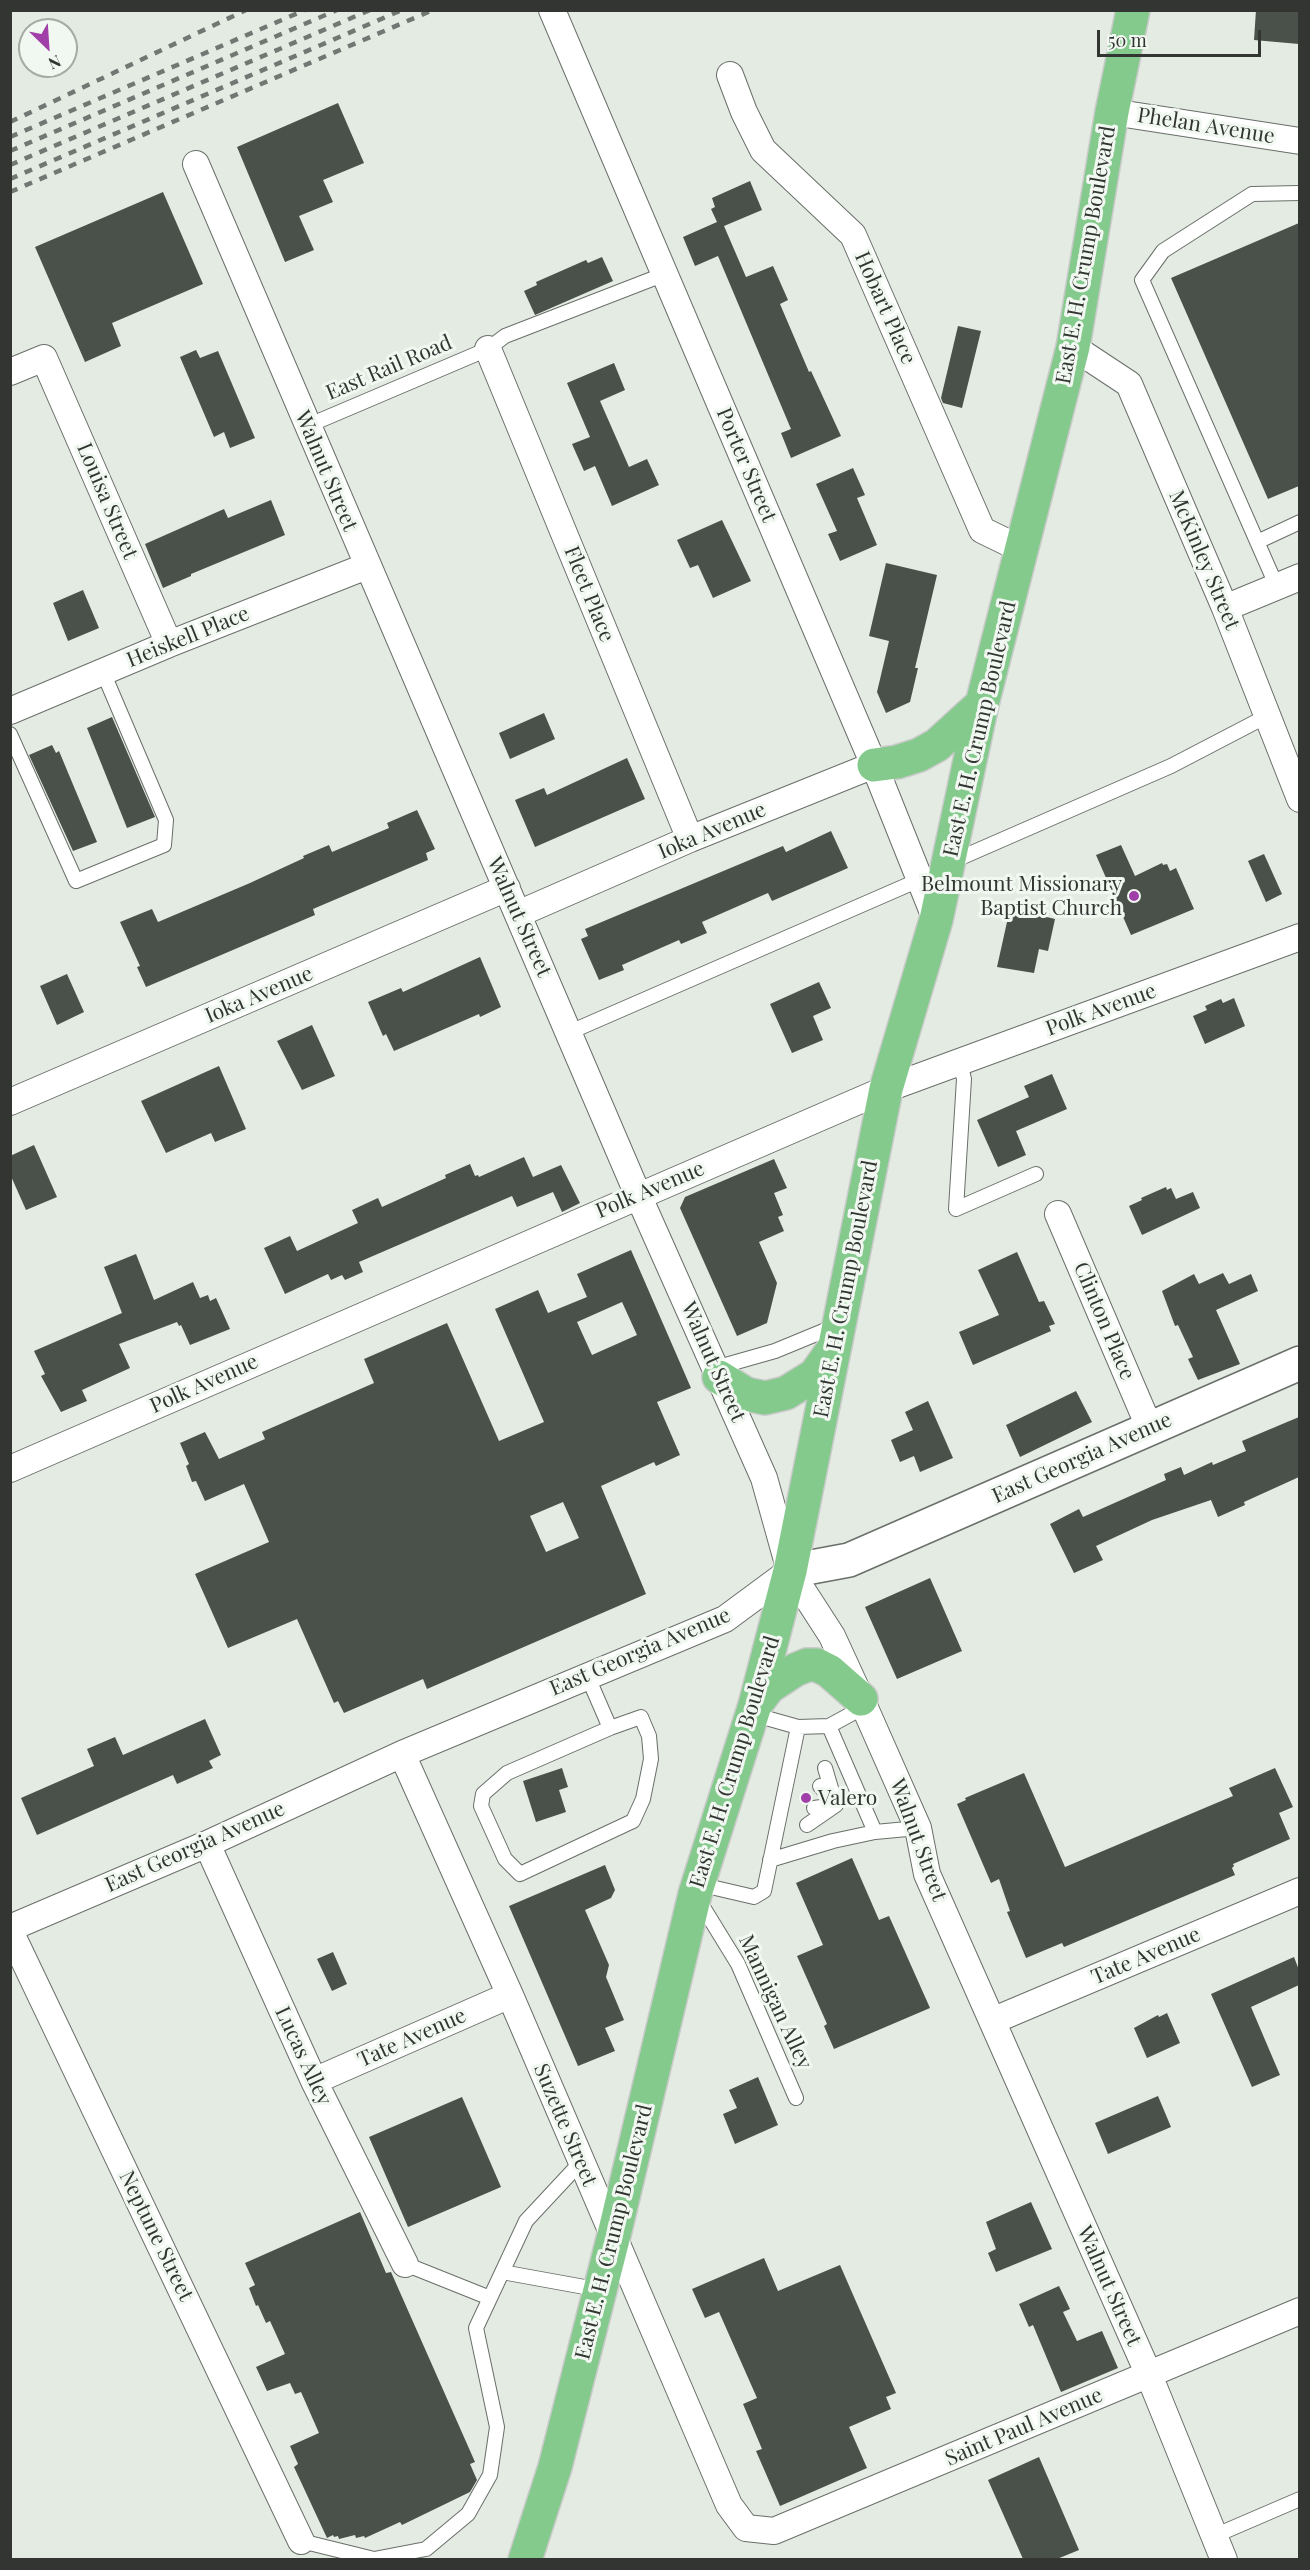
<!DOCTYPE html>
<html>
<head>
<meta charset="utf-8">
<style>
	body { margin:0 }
	#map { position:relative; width:1310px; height:2570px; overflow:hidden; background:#e4ebe3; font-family:"Playfair Display",serif }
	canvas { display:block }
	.frame { position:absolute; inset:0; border:12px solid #333533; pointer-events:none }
	.north { position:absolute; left:18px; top:18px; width:60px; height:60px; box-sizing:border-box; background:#f1f8f1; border:2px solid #a5aaa5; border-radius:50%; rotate:155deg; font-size:16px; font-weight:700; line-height:24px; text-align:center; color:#333533 }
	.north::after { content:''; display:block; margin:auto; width:21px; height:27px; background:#a03fa7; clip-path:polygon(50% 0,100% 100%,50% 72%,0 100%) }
	.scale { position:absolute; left:1097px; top:30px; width:164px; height:27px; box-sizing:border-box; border:3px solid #333533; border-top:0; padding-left:8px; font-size:18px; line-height:21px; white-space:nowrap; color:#333533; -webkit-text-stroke:4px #f1f8f1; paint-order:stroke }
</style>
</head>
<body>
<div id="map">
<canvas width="1310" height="2570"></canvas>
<div class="frame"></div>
<div class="north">N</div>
<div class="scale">50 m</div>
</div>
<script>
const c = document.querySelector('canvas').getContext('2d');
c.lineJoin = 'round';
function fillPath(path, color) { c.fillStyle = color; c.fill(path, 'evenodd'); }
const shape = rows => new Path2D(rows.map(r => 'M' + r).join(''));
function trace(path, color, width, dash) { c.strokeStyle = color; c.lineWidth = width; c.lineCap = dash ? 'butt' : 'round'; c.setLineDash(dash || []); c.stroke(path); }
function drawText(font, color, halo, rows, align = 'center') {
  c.font = font + ' "Playfair Display",serif'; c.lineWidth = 6; c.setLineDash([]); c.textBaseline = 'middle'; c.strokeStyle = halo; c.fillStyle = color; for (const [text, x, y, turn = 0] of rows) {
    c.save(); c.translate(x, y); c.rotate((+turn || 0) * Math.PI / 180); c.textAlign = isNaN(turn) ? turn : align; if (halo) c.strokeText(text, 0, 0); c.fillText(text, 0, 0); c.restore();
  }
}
const building = shape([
	[1256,10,1299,10,1299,44,1254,40],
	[338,103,364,163,323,180,333,202,299,216,314,250,285,262,237,147],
	[750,181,762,210,724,226,746,277,773,266,788,300,780,304,809,372,811,371,841,436,791,458,781,433,791,429,718,256,695,266,683,237,717,222,711,209,715,207,712,198],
	[163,192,203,284,112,323,121,346,85,362,35,247],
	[1299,223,1299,486,1268,499,1171,278],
	[602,257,613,281,535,315,524,291,537,285,536,282,586,260,588,263],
	[958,326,981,331,962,408,943,403,941,398],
	[196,350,200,358,218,351,255,438,230,448,224,432,214,437,180,357],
	[614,363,625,390,600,401,629,467,647,459,659,485,612,506,595,466,584,471,572,444,590,437,567,383],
	[853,468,865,495,857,498,877,545,840,561,828,534,837,531,816,484],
	[271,500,285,535,191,574,191,576,163,588,145,544,224,509,228,518],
	[722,520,751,581,713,598,698,565,690,568,677,540],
	[886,563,937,575,915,668,918,668,910,702,886,713,877,692,889,641,869,636],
	[83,590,99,628,68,641,53,603],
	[544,713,555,739,510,759,499,733],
	[112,717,155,817,127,828,87,728],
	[52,745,56,753,59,751,97,842,73,851,29,755],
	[627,758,645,799,535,847,515,800,544,788,547,795],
	[417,810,435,849,426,853,428,860,313,909,315,915,146,987,137,967,140,966,120,922,152,909,158,922,250,883,304,858,303,856,329,845,332,852,389,828,387,823],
	[831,831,848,868,772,901,768,893,702,922,707,933,681,944,679,940,622,965,624,970,599,980,581,939,588,936,585,929,783,846,786,852],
	[1121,845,1135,876,1162,863,1163,865,1167,864,1170,871,1176,868,1194,909,1131,935,1096,855],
	[1264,854,1282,894,1266,902,1248,861],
	[1011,904,1027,908,1026,912,1055,919,1048,951,1039,949,1034,973,997,967],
	[480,957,501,1007,480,1017,479,1014,394,1051,386,1034,383,1036,368,1002,401,988,403,992],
	[67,974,84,1012,57,1025,40,986],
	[819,982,831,1008,813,1016,823,1040,792,1053,770,1004],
	[1234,998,1245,1026,1205,1044,1193,1016,1207,1010,1205,1006,1221,999,1223,1003],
	[312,1025,335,1076,302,1090,277,1041],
	[219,1066,246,1129,215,1142,211,1133,166,1153,141,1101],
	[1052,1074,1067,1109,1016,1131,1026,1155,998,1167,977,1120,1029,1097,1024,1086],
	[34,1145,57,1197,26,1210,10,1174,10,1156],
	[524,1157,533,1177,561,1165,580,1203,562,1212,553,1192,517,1207,512,1196,359,1262,363,1272,345,1280,342,1275,331,1280,328,1274,285,1294,264,1248,290,1236,297,1251,358,1223,352,1210,378,1198,382,1207,446,1178,445,1175,470,1164,475,1176,478,1175,479,1177],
	[774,1159,787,1188,774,1193,783,1215,778,1217,784,1231,759,1242,777,1283,767,1323,737,1336,680,1208,685,1197],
	[1166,1187,1167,1190,1171,1188,1176,1199,1193,1192,1200,1208,1142,1235,1129,1206,1142,1200,1141,1198],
	[631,1250,691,1388,657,1402,680,1455,656,1466,654,1462,601,1486,646,1594,427,1689,423,1679,344,1713,338,1701,334,1703,297,1619,228,1648,195,1574,269,1542,244,1484,205,1501,196,1481,192,1482,186,1466,189,1464,180,1443,205,1432,219,1459,265,1439,262,1432,374,1383,364,1359,447,1323,499,1441,544,1422,495,1309,538,1290,548,1313,587,1297,577,1274],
	[622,1302,637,1335,592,1355,577,1322],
	[563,1502,579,1538,546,1552,530,1516],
	[1017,1252,1039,1302,1044,1301,1055,1324,1049,1326,1051,1331,973,1365,959,1332,999,1315,978,1270],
	[136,1254,154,1300,193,1282,200,1298,208,1295,210,1301,216,1298,230,1329,190,1345,181,1325,179,1326,177,1322,119,1344,130,1368,82,1390,87,1401,61,1412,41,1376,45,1374,34,1351,122,1313,104,1267],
	[1223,1273,1229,1284,1251,1274,1258,1291,1216,1310,1240,1364,1198,1380,1188,1359,1193,1357,1178,1325,1175,1326,1162,1291,1194,1274,1199,1284],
	[1076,1391,1092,1422,1020,1457,1006,1425],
	[928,1401,953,1458,920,1472,914,1456,900,1462,891,1440,913,1430,905,1412],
	[1299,1417,1299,1477,1244,1502,1245,1505,1218,1517,1211,1500,1152,1520,1096,1546,1103,1560,1074,1573,1050,1524,1079,1509,1083,1517,1166,1480,1164,1474,1181,1467,1184,1475,1212,1462,1213,1465,1246,1451,1242,1441],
	[930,1578,962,1651,897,1679,865,1607],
	[205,1719,221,1755,209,1761,213,1768,177,1784,173,1775,37,1835,21,1798,94,1766,87,1749,115,1737,123,1755],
	[562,1768,568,1787,559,1790,566,1812,536,1822,523,1781],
	[1275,1768,1293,1807,1279,1813,1290,1839,1233,1864,1234,1866,1232,1868,1235,1875,1064,1947,1062,1943,1026,1958,1007,1912,1010,1911,999,1879,991,1883,957,1804,966,1800,965,1798,1024,1773,1065,1867,1233,1796,1229,1788],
	[852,1858,879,1920,889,1916,930,2008,834,2049,824,2026,827,2024,797,1956,823,1945,796,1883],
	[605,1865,615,1890,611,1898,585,1910,609,1965,606,1977,624,2020,605,2028,615,2051,578,2066,509,1906],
	[333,1952,347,1984,332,1991,317,1959],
	[1294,1957,1299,1970,1299,1985,1251,2007,1280,2075,1252,2087,1211,1994],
	[1167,2013,1180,2043,1147,2058,1134,2028,1158,2015,1159,2017],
	[758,2077,778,2125,735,2144,723,2114,737,2108,729,2090],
	[1158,2096,1171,2127,1108,2154,1095,2123],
	[462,2097,501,2187,408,2227,369,2137],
	[1031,2202,1052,2249,996,2272,988,2253,996,2249,986,2222],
	[360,2212,386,2273,391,2272,475,2462,470,2464,477,2480,470,2492,402,2525,400,2522,365,2538,364,2536,356,2538,355,2535,339,2539,338,2536,334,2537,333,2535,327,2538,294,2467,298,2464,290,2446,319,2433,301,2392,295,2394,290,2383,267,2391,256,2367,285,2354,270,2321,266,2323,258,2305,256,2306,249,2288,255,2285,245,2263],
	[764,2258,778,2291,840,2265,896,2393,886,2397,891,2409,849,2427,867,2468,780,2506,756,2451,762,2449,743,2404,757,2398,719,2312,705,2318,692,2289],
	[1059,2286,1070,2309,1063,2312,1077,2341,1102,2331,1118,2368,1061,2392,1033,2325,1029,2327,1019,2304],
	[1039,2457,1079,2550,1057,2559,1023,2559,988,2480]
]);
const lane = shape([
	[307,426,488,349,505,336,665,274],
	[1257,542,1300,522],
	[1277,587,1142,280,1163,251,1252,194,1300,193],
	[10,734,76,881,164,845,166,820,103,672],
	[951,862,1171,766,1267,716],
	[570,1032,919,880],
	[960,1062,964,1079,956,1209,1036,1174],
	[715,1368,775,1351,838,1325],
	[587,1675,610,1728,641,1717,649,1736,651,1759,643,1799,633,1821,520,1874,505,1859,481,1806,483,1794,507,1773,610,1728],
	[752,1714,798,1727,829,1726,864,1707],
	[829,1726,875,1832],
	[820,1786,836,1805,825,1768],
	[807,1825,836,1805,814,1808],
	[770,1860,833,1841,875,1832,918,1828],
	[698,1884,754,1897,764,1891,798,1727],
	[698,1899,738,1964,796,2098],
	[405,2264,490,2298],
	[502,2272,601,2290],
	[1214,2536,1300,2499],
	[301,2541,374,2559,426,2549,468,2514,490,2475,497,2427,476,2328,526,2221,581,2162]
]);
const street = shape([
	[552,10,874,765,936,920],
	[730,75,744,112,763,150,853,235,982,530,1021,549],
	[1112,112,1300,141],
	[196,164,638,1195,764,1478,790,1571,832,1636,861,1699,918,1828,927,1874,1149,2375,1224,2560],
	[1073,347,1129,384,1225,608,1300,799],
	[488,349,690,839],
	[10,372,44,358,169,644],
	[1225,608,1300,577],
	[10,711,169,644,367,566],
	[518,914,690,839,874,765],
	[10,1102,507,888],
	[1058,1214,1150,1429],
	[10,1469,886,1089,1300,937],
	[402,1754,510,1995,729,2505,746,2528,774,2531,1300,2311],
	[207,1844,314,2081,405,2264],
	[10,1928,207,1844,402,1754,725,1619,790,1571],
	[10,1931,301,2541],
	[992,2021,1300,1891],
	[314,2081,510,1995]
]);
const secondary = shape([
	[790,1571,849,1560,1300,1363]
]);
const primary = shape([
	[874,765,897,762,919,755,937,745,982,704],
	[719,1377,746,1394,765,1398,786,1393,815,1375,834,1348],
	[755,1705,769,1687,795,1670,807,1665,817,1665,829,1671,861,1699],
	[525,2560,555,2467,613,2239,695,1894,755,1705,790,1571,886,1089,936,920,982,704,1073,347,1112,112,1133,10]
]);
const rail = shape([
	[10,122,246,10],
	[10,137,305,10],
	[10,151,337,10],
	[10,165,370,10],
	[10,179,402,10],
	[10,192,433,10]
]);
const markers = [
	[1134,896,6,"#a03fa7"],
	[806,1798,6,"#a03fa7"]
];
const streetNames = [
	["Phelan Avenue",1206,126,9],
	["East E. H. Crump Boulevard",1086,255,-80],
	["Hobart Place",885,308,66],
	["East Rail Road",389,368,-23],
	["Porter Street",746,465,67],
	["Walnut Street",326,471,67],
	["Louisa Street",107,501,67],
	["McKinley Street",1204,560,67],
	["Fleet Place",589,594,68],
	["Heiskell Place",188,637,-22],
	["East E. H. Crump Boulevard",980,729,-77],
	["Ioka Avenue",712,831,-23],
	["Walnut Street",519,917,66],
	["Ioka Avenue",259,995,-23],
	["Polk Avenue",1101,1010,-20],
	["Polk Avenue",650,1190,-23],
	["East E. H. Crump Boulevard",846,1289,-79],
	["Clinton Place",1104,1321,67],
	["Walnut Street",713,1362,66],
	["Polk Avenue",204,1384,-24],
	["East Georgia Avenue",1082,1458,-24],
	["East Georgia Avenue",640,1652,-23],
	["East E. H. Crump Boulevard",735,1762,-73],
	["Walnut Street",918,1840,70],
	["East Georgia Avenue",195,1847,-24],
	["Tate Avenue",1146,1956,-23],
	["Mannigan Alley",775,2002,65],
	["Tate Avenue",412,2038,-24],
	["Lucas Alley",303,2056,65],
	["Suzette Street",565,2125,67],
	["East E. H. Crump Boulevard",614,2232,-76],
	["Neptune Street",156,2236,64],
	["Walnut Street",1109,2286,66],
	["Saint Paul Avenue",1024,2427,-23]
];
const poiNames = [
	["Belmount Missionary",1122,884],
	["Baptist Church",1122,908],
	["Valero",818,1798,"left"]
];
fillPath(building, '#4a504a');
trace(lane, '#696f69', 16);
trace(street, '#696f69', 28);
trace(secondary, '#696f69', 36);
trace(primary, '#cacaca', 36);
trace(lane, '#fff', 14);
trace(street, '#fff', 26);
trace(secondary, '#fff', 33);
trace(primary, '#85ca8d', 33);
trace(rail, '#737773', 4.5, [8, 8]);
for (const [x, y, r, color] of markers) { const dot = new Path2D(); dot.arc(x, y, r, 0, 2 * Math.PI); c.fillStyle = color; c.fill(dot); trace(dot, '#f1f8f1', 2); }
drawText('21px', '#333533', '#f1f8f1', streetNames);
drawText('21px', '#333533', '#f1f8f1', poiNames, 'right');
</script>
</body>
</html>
